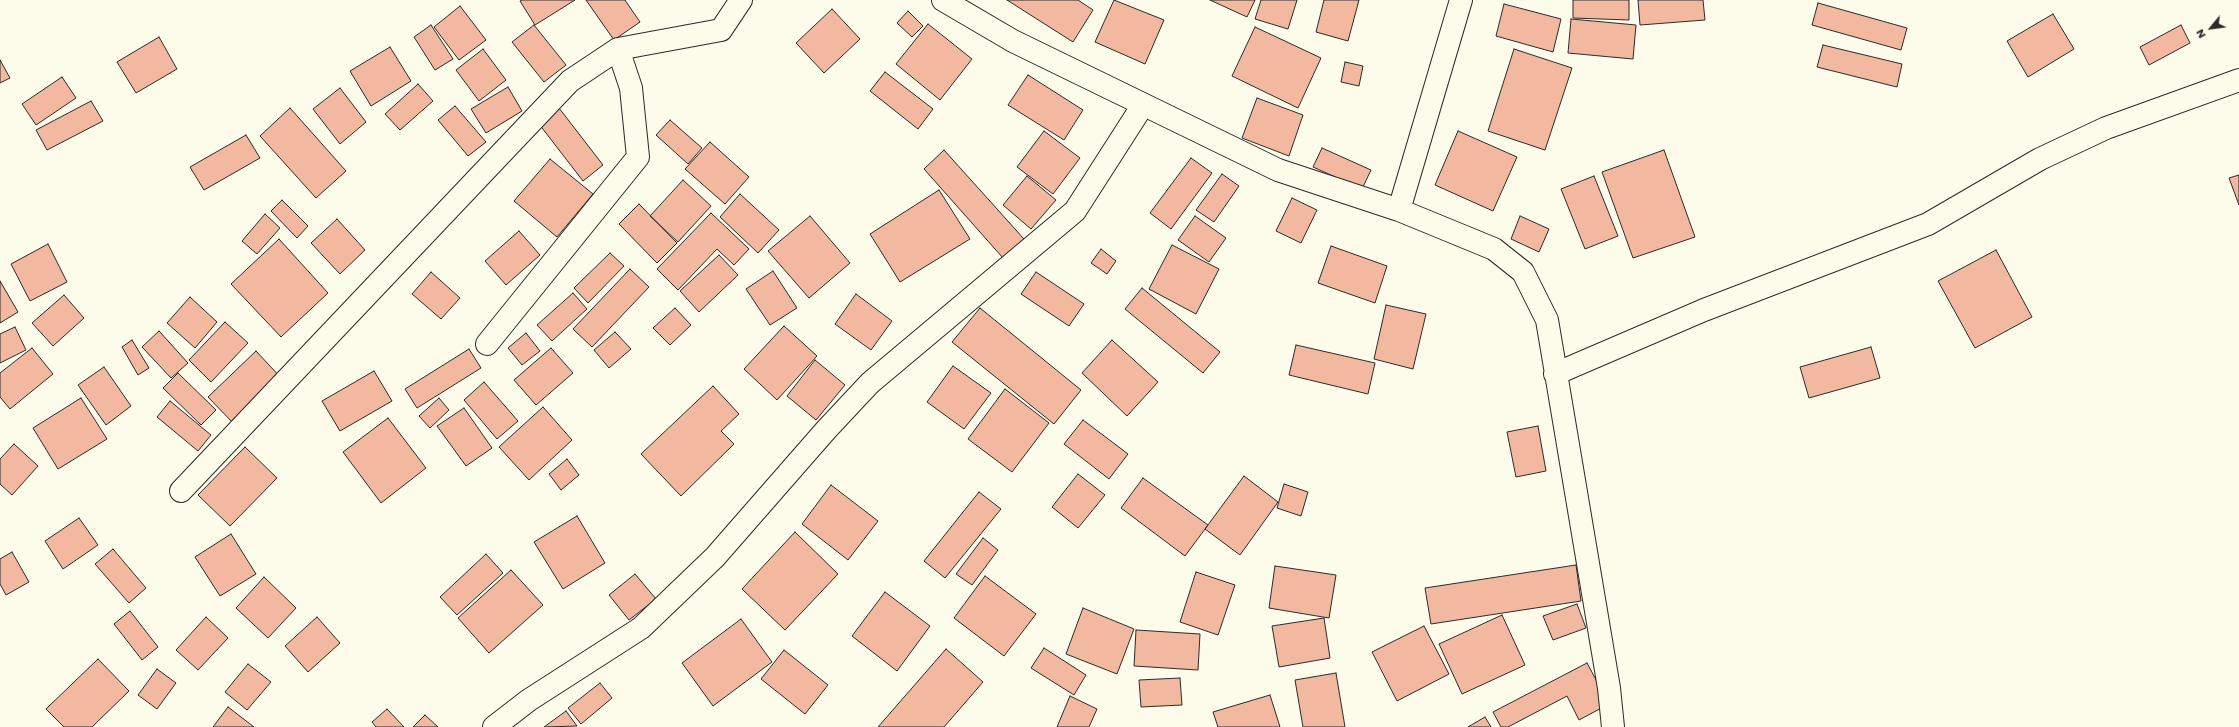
<!DOCTYPE html>
<html>
<head>
<meta charset="utf-8">
<style>
	body { margin:0 }
	#map { position:relative; width:2239px; height:727px; overflow:hidden; background:#fdfbea; font-family:Poppins,sans-serif }
	canvas { display:block }
	.north { position:absolute; left:2191px; top:8px; width:40px; height:40px; -webkit-text-stroke:3px #fdfbea; paint-order:stroke; rotate:241deg; font-size:11px; font-weight:700; line-height:16px; text-align:center; color:#2b2b2b }
	.north::after { content:''; display:block; margin:auto; width:14px; height:18px; background:#2b2b2b; clip-path:polygon(50% 0,100% 100%,50% 72%,0 100%) }
</style>
</head>
<body>
<div id="map">
<canvas width="2239" height="727"></canvas>
<div class="north">N</div>
</div>
<script>
const c = document.querySelector('canvas').getContext('2d');
c.lineJoin = 'round';
function fillPath(path, color) { c.fillStyle = color; c.fill(path, 'evenodd'); }
const shape = rows => new Path2D(rows.map(r => 'M' + r).join(''));
function trace(path, color, width, dash) { c.strokeStyle = color; c.lineWidth = width; c.lineCap = dash ? 'butt' : 'round'; c.setLineDash(dash || []); c.stroke(path); }
const building = shape([
	[522,0,575,0,535,25,520,1,522,0],
	[586,0,625,0,640,22,614,40,586,0],
	[1007,0,1078,0,1093,10,1073,42,1007,0],
	[1114,0,1164,20,1145,64,1095,42,1114,0],
	[1210,0,1255,0,1247,17,1210,0],
	[1261,0,1297,0,1288,29,1255,19,1261,0],
	[1324,0,1359,0,1348,41,1316,32,1324,0],
	[1573,0,1629,0,1629,20,1573,18,1573,0],
	[1638,0,1703,0,1705,20,1640,25,1638,0],
	[1818,3,1907,28,1901,50,1812,25,1818,3],
	[1504,4,1561,19,1553,52,1496,36,1504,4],
	[460,6,486,40,459,60,434,27,460,6],
	[832,9,860,39,824,73,796,43,832,9],
	[908,11,923,26,912,37,897,23,908,11],
	[2053,14,2074,49,2028,77,2007,41,2053,14],
	[1571,19,1636,25,1633,59,1568,53,1571,19],
	[928,24,972,59,940,100,896,64,928,24],
	[431,25,453,59,435,70,414,37,431,25],
	[534,25,566,65,544,82,512,42,534,25],
	[2181,25,2190,43,2149,65,2140,47,2181,25],
	[1255,27,1321,58,1298,108,1232,76,1255,27],
	[159,37,177,69,136,93,117,62,159,37],
	[1823,45,1902,64,1897,87,1817,67,1823,45],
	[390,47,411,81,371,106,350,71,390,47],
	[483,49,506,80,479,101,456,70,483,49],
	[1514,49,1572,68,1545,150,1488,131,1514,49],
	[0,60,10,78,0,83,0,60],
	[1345,62,1363,66,1359,86,1341,82,1345,62],
	[885,72,933,109,918,129,870,91,885,72],
	[1028,75,1083,110,1064,140,1008,105,1028,75],
	[62,77,76,98,36,125,22,104,62,77],
	[418,84,433,101,400,130,385,114,418,84],
	[508,87,522,111,486,133,471,109,508,87],
	[340,88,366,122,340,144,313,109,340,88],
	[1257,98,1303,115,1289,156,1242,138,1257,98],
	[91,101,103,121,47,150,36,130,91,101],
	[455,106,486,142,468,156,438,120,455,106],
	[290,108,346,171,316,198,260,136,290,108],
	[559,108,603,165,583,181,539,124,559,108],
	[670,120,702,148,688,164,656,135,670,120],
	[1044,131,1080,158,1053,194,1017,167,1044,131],
	[1458,131,1517,157,1493,211,1435,185,1458,131],
	[246,135,260,158,204,190,190,167,246,135],
	[710,142,749,177,725,204,685,169,710,142],
	[1322,148,1371,170,1362,189,1313,167,1322,148],
	[944,150,1024,239,1003,258,924,169,944,150],
	[1664,150,1695,237,1633,258,1602,172,1664,150],
	[1191,158,1212,173,1171,229,1150,213,1191,158],
	[550,159,593,194,557,237,514,201,550,159],
	[1222,174,1239,186,1214,222,1196,210,1222,174],
	[2239,175,2239,205,2229,178,2239,175],
	[1027,176,1056,200,1031,229,1003,205,1027,176],
	[1594,176,1618,236,1585,249,1561,189,1594,176],
	[683,180,711,206,678,242,650,216,683,180],
	[939,190,970,239,900,282,870,234,939,190],
	[740,194,779,230,758,253,720,217,740,194],
	[1292,198,1317,210,1301,243,1276,231,1292,198],
	[282,200,308,226,297,238,271,211,282,200],
	[639,204,677,243,657,263,619,224,639,204],
	[711,213,749,249,734,265,717,249,678,290,657,269,711,213],
	[265,214,280,228,257,254,242,241,265,214],
	[810,216,850,263,809,298,768,251,810,216],
	[1195,216,1226,238,1209,262,1178,240,1195,216],
	[1520,216,1549,229,1539,252,1511,239,1520,216],
	[337,219,365,250,340,274,311,243,337,219],
	[519,231,540,255,506,285,485,261,519,231],
	[279,239,328,293,281,337,231,284,279,239],
	[48,244,67,282,30,301,11,264,48,244],
	[1172,245,1219,269,1196,314,1149,289,1172,245],
	[1331,246,1387,266,1375,303,1318,283,1331,246],
	[1101,249,1116,261,1107,274,1091,263,1101,249],
	[1996,250,2032,317,1975,348,1938,281,1996,250],
	[610,253,624,266,588,303,574,288,610,253],
	[719,255,738,275,699,312,680,291,719,255],
	[630,269,649,287,592,347,573,329,630,269],
	[773,271,797,308,770,325,746,289,773,271],
	[431,272,460,298,441,319,412,294,431,272],
	[1036,272,1084,304,1069,326,1021,294,1036,272],
	[0,281,18,312,0,323,0,281],
	[1142,288,1220,352,1203,373,1125,309,1142,288],
	[573,293,587,309,552,341,537,325,573,293],
	[856,294,892,321,871,350,835,324,856,294],
	[64,295,84,318,53,346,32,323,64,295],
	[190,297,217,322,195,348,167,323,190,297],
	[1386,305,1426,314,1413,369,1374,359,1386,305],
	[675,308,691,325,670,345,653,328,675,308],
	[980,308,1081,390,1054,424,952,342,980,308],
	[225,322,248,343,211,382,189,360,225,322],
	[784,326,817,356,777,400,744,369,784,326],
	[15,327,26,350,0,363,0,334,15,327],
	[159,331,188,363,171,378,142,347,159,331],
	[615,332,631,349,609,368,594,350,615,332],
	[526,333,540,351,522,365,508,348,526,333],
	[132,340,149,368,138,375,122,347,132,340],
	[1112,340,1158,382,1127,416,1082,373,1112,340],
	[1296,345,1375,363,1368,394,1289,375,1296,345],
	[1871,347,1880,378,1809,398,1800,367,1871,347],
	[32,348,53,374,10,409,0,397,0,373,32,348],
	[551,348,573,373,536,405,514,380,551,348],
	[469,349,481,368,417,408,405,389,469,349],
	[256,351,283,380,235,425,208,397,256,351],
	[815,360,845,385,816,420,787,396,815,360],
	[953,366,991,393,964,429,927,402,953,366],
	[104,367,131,406,106,425,78,385,104,367],
	[374,371,392,401,340,431,322,401,374,371],
	[178,373,216,410,201,425,163,388,178,373],
	[484,382,518,421,497,439,464,400,484,382],
	[713,386,739,414,721,431,734,444,681,496,641,454,713,386],
	[1005,389,1049,423,1012,472,968,439,1005,389],
	[81,398,107,439,58,469,33,428,81,398],
	[439,398,449,410,430,428,419,416,439,398],
	[170,401,211,435,198,451,157,417,170,401],
	[543,407,572,440,529,480,499,447,543,407],
	[464,408,492,448,466,466,437,426,464,408],
	[388,418,426,468,381,503,343,452,388,418],
	[1083,420,1128,454,1109,479,1064,444,1083,420],
	[1538,426,1546,471,1516,477,1507,432,1538,426],
	[14,444,38,466,12,495,0,484,0,459,14,444],
	[245,447,277,478,230,526,198,495,245,447],
	[567,459,579,475,561,490,549,474,567,459],
	[1078,474,1105,495,1078,528,1052,507,1078,474],
	[1244,476,1278,502,1240,555,1205,529,1244,476],
	[1143,478,1208,525,1185,556,1121,508,1143,478],
	[1284,484,1308,492,1301,516,1277,508,1284,484],
	[831,485,878,521,848,560,802,524,831,485],
	[979,492,1001,509,945,578,924,561,979,492],
	[577,516,605,563,563,589,534,542,577,516],
	[79,518,98,545,63,569,45,541,79,518],
	[795,532,838,574,785,630,742,589,795,532],
	[231,534,256,574,220,596,195,557,231,534],
	[983,538,998,550,972,585,956,574,983,538],
	[113,549,146,588,129,603,95,564,113,549],
	[12,552,29,582,6,595,0,584,0,559,12,552],
	[486,554,503,573,457,615,440,597,486,554],
	[1576,565,1581,601,1431,624,1425,588,1576,565],
	[1275,566,1336,575,1329,618,1269,608,1275,566],
	[511,570,543,605,489,653,458,618,511,570],
	[1196,572,1235,585,1218,635,1180,622,1196,572],
	[635,574,656,599,629,620,609,595,635,574],
	[985,576,1036,614,1004,656,954,618,985,576],
	[264,577,296,608,268,638,236,608,264,577],
	[885,592,930,626,897,671,852,636,885,592],
	[1577,604,1586,628,1553,640,1543,616,1577,604],
	[1083,608,1134,629,1117,674,1066,654,1083,608],
	[130,611,158,647,142,660,114,624,130,611],
	[1502,615,1525,665,1462,694,1439,644,1502,615],
	[206,617,228,638,198,670,176,650,206,617],
	[317,617,340,643,308,672,285,646,317,617],
	[1324,618,1330,658,1279,667,1272,626,1324,618],
	[741,619,772,662,713,706,682,663,741,619],
	[1424,626,1449,674,1397,701,1372,652,1424,626],
	[1136,630,1200,634,1198,670,1134,666,1136,630],
	[1044,648,1086,675,1074,695,1031,668,1044,648],
	[946,649,983,682,944,727,878,727,946,649],
	[784,650,828,685,805,714,761,679,784,650],
	[98,659,129,691,92,727,64,727,46,709,98,659],
	[1587,663,1609,704,1579,720,1567,696,1508,727,1501,727,1493,712,1587,663],
	[248,664,271,682,247,710,225,692,248,664],
	[157,669,176,683,157,709,138,695,157,669],
	[1336,673,1345,727,1303,727,1295,680,1336,673],
	[1180,678,1182,705,1141,707,1139,680,1180,678],
	[600,683,612,698,581,724,568,708,600,683],
	[1270,695,1280,727,1218,727,1213,712,1270,695],
	[1070,696,1097,709,1089,727,1057,727,1070,696],
	[228,707,254,727,213,727,228,707],
	[387,709,404,727,376,727,372,722,387,709],
	[566,711,577,726,544,727,566,711],
	[425,715,438,727,413,727,425,715],
	[1485,717,1491,727,1468,727,1485,717]
]);
const street = shape([
	[943,0,1013,41,1278,170,1399,210,1494,249,1523,272,1547,320,1609,688,1613,727],
	[1399,210,1461,0],
	[487,344,638,157,631,88,618,49],
	[1555,374,1704,310,1928,224,2040,159,2106,128,2239,80],
	[181,491,570,81,618,49,721,30,741,0],
	[494,727,529,700,641,628,715,557,826,430,870,383,1075,211,1143,105]
]);
fillPath(building, '#f2b8a0');
trace(building, '#2b2b2b', 1);
trace(street, '#2b2b2b', 24);
trace(street, '#fdfbea', 22);
</script>
</body>
</html>
